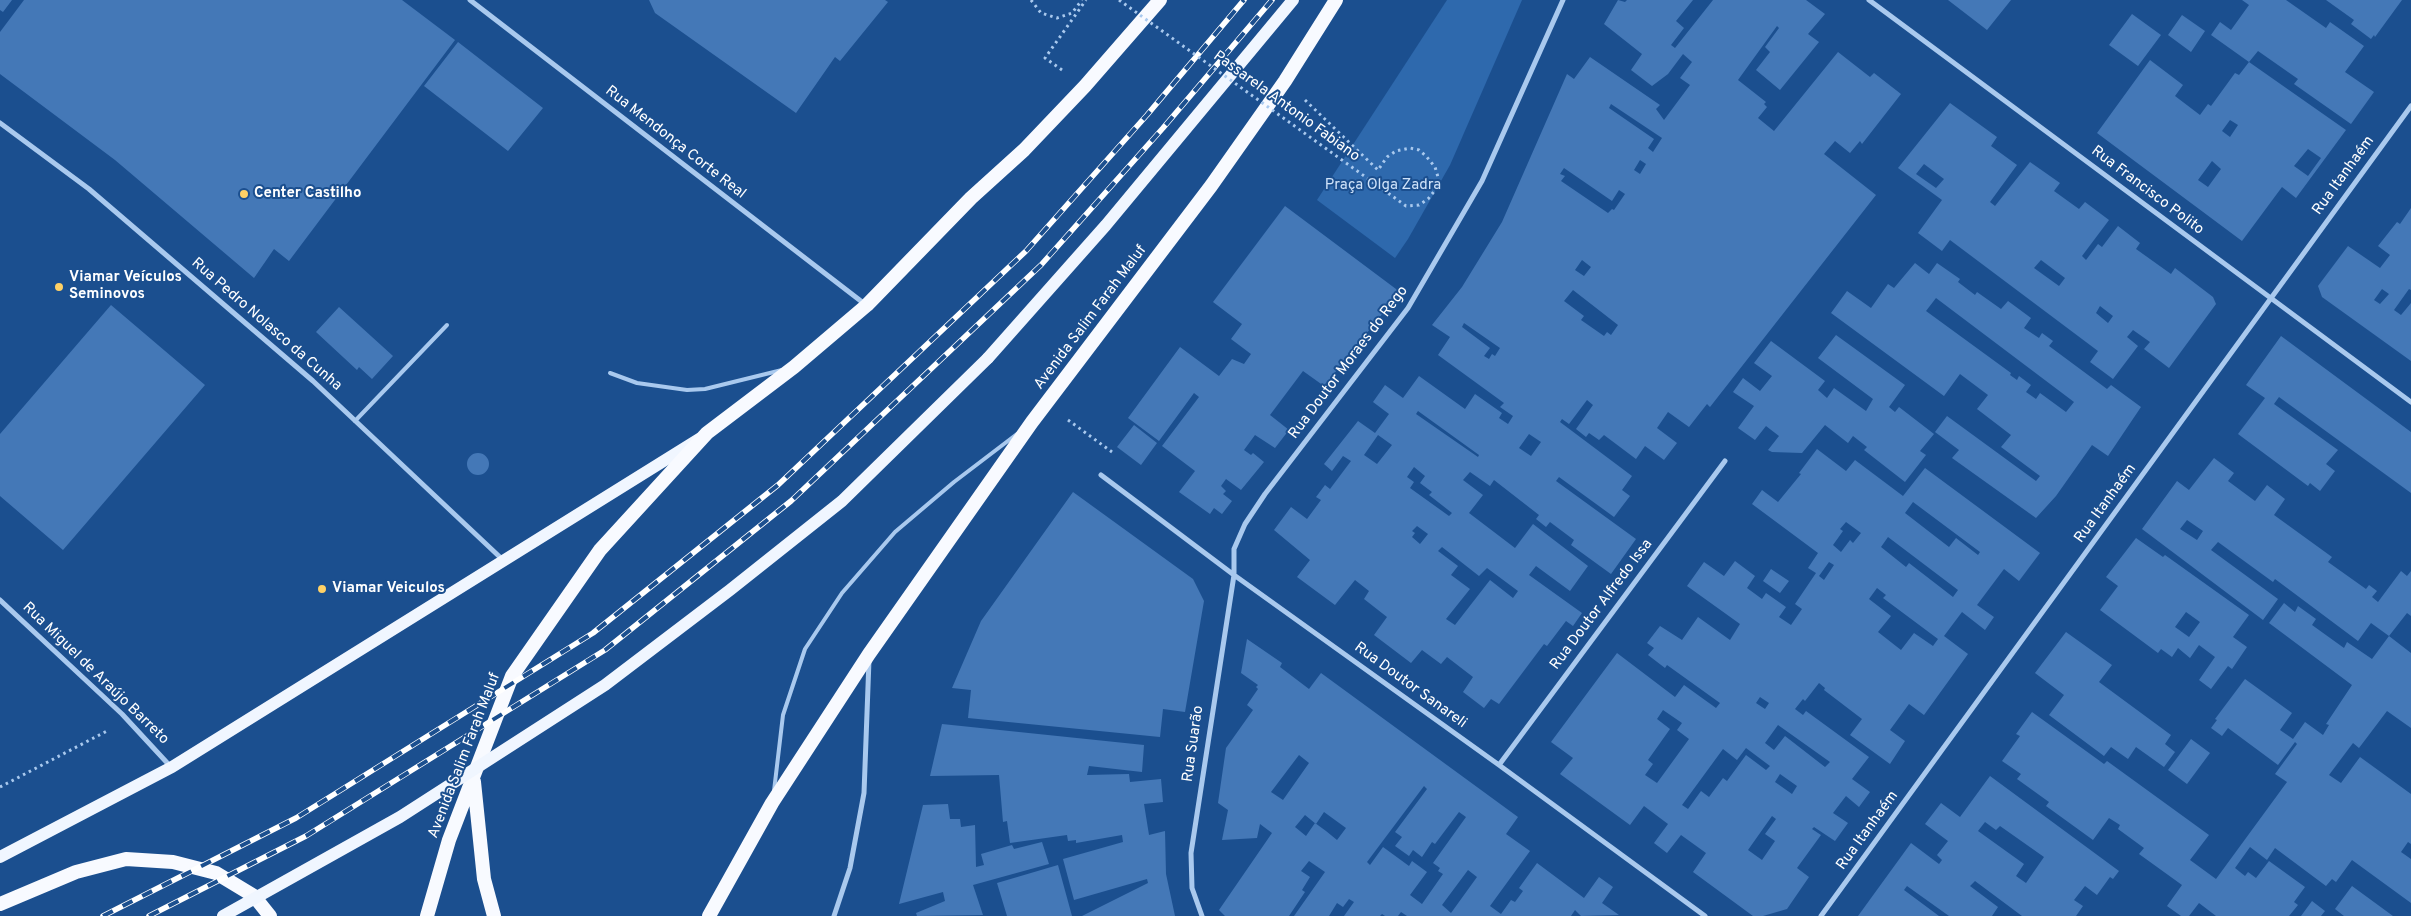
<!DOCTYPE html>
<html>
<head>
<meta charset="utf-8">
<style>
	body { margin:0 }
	canvas { display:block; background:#1b4f8f }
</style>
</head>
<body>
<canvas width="2411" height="916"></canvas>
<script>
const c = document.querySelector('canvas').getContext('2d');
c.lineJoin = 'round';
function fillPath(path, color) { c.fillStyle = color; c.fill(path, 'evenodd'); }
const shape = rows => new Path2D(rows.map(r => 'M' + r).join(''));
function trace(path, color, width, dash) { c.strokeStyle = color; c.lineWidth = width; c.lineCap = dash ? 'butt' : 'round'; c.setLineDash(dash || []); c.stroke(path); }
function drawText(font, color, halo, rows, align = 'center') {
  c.font = font + ' Overpass,sans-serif'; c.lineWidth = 4; c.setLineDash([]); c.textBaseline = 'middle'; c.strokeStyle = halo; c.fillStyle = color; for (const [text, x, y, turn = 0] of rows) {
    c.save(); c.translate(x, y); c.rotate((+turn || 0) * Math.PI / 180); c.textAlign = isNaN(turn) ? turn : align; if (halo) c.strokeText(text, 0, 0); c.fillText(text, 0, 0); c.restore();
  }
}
const green = shape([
	[1447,0,1522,0,1450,165,1408,239,1395,258,1317,200]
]);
const building = shape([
	[0,0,12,0,3,12,0,10],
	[24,0,402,0,455,40,289,261,274,249,254,278,115,160,0,74,0,32],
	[649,0,885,0,888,2,840,61,835,57,796,113,655,13],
	[1618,0,1625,2,1627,0,1693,0,1676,21,1684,28,1671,45,1675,48,1713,0,1806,0,1825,14,1808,34,1819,42,1780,90,1756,70,1770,52,1765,47,1779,28,1777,26,1738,80,1766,102,1764,104,1767,107,1758,118,1774,131,1838,52,1870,77,1874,73,1901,94,1862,144,1860,141,1850,153,1835,141,1824,154,1876,195,1710,407,1707,404,1689,427,1668,412,1657,428,1677,443,1664,460,1645,446,1636,459,1604,435,1599,440,1589,433,1586,437,1576,429,1593,405,1587,400,1569,424,1562,419,1560,422,1632,476,1622,490,1630,496,1614,517,1559,477,1556,481,1636,539,1611,574,1571,545,1574,540,1550,522,1546,527,1536,519,1539,515,1494,480,1490,486,1470,472,1463,480,1483,495,1469,513,1515,548,1533,524,1588,566,1570,591,1536,566,1529,575,1582,613,1573,626,1566,621,1547,646,1544,644,1499,704,1491,699,1484,708,1463,692,1473,677,1447,657,1441,664,1422,650,1411,663,1374,635,1387,617,1364,599,1369,591,1355,580,1335,605,1297,577,1310,560,1274,530,1291,507,1307,519,1321,500,1316,497,1325,485,1330,489,1351,461,1343,456,1332,471,1324,464,1358,421,1375,433,1389,414,1373,402,1385,385,1403,398,1419,376,1465,409,1475,394,1502,413,1499,418,1508,424,1513,416,1500,407,1504,403,1438,355,1450,337,1432,325,1462,287,1502,222,1567,74,1574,79,1590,57,1660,105,1656,109,1664,120,1690,85,1680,78,1692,62,1683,54,1668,74,1652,86,1631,70,1642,54,1604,24],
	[1611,104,1662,138,1653,152,1648,148,1654,139,1609,108],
	[1640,160,1646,164,1640,174,1634,170],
	[1564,168,1612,201,1619,190,1625,194,1614,210,1612,209,1608,213,1561,181,1565,176,1560,174],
	[1582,260,1591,267,1584,276,1575,270],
	[1573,290,1618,325,1611,335,1607,332,1604,336,1581,320,1584,316,1564,301],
	[1464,323,1500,348,1495,356,1492,354,1489,359,1484,356,1490,348,1462,327],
	[1418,411,1479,455,1478,457,1416,414],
	[1529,434,1541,442,1531,456,1519,448],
	[1378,435,1392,445,1377,464,1364,455],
	[1414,467,1425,476,1420,483,1432,492,1429,495,1452,513,1449,516,1410,488,1414,482,1407,477],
	[1417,526,1428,534,1420,544,1412,537,1415,533,1412,531],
	[1442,547,1479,576,1487,568,1518,591,1513,598,1490,580,1455,625,1446,619,1470,589,1451,575,1458,566,1438,551],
	[1948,0,2011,0,1987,30],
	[2242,0,2286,0,2326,28,2330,22,2364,46,2345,72,2374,92,2351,124,2294,84,2298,79,2258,51,2249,62,2346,130,2296,198,2282,187,2242,241,2097,133,2150,60,2183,85,2175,96,2200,115,2208,104,2211,106,2235,73,2239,75,2249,62,2211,35,2220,22,2231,30,2249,5],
	[2230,120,2238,125,2230,137,2222,131],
	[2308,149,2321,158,2308,176,2294,166],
	[2212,161,2221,169,2208,187,2198,180],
	[2326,0,2402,0,2375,37,2374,35,2371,39,2351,24,2354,20],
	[2132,14,2161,35,2138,66,2109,45],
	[2182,15,2205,31,2191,52,2168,35],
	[458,42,543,108,508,151,424,86],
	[1950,103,1997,137,1991,146,2017,165,1990,202,1995,206,2030,162,2060,183,2054,191,2079,209,2085,202,2109,220,2082,256,2086,260,2098,244,2102,247,2118,226,2140,243,2136,249,2171,274,2175,268,2213,297,2216,304,2169,368,2144,349,2150,342,2133,330,2127,337,2138,346,2113,379,2090,362,2098,351,1950,240,1942,251,1918,233,1942,200,1898,168],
	[1924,164,1944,179,1936,188,1916,174],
	[2041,260,2065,278,2059,286,2034,268],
	[2100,306,2113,316,2108,323,2096,313],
	[1285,206,1400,292,1324,386,1303,371,1270,415,1289,430,1275,448,1255,435,1244,450,1251,455,1253,453,1264,462,1241,490,1226,479,1221,486,1226,491,1223,494,1232,501,1222,514,1214,508,1210,514,1179,492,1195,471,1162,446,1199,397,1194,393,1159,441,1128,418,1180,347,1219,376,1232,359,1244,364,1251,354,1231,339,1242,324,1213,302],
	[2411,208,2411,290,2409,289,2394,310,2401,315,2411,303,2411,361,2322,297,2318,286,2348,246,2380,268,2390,255,2378,246,2397,222,2400,224],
	[2382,289,2389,294,2380,304,2374,300],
	[1915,263,1929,274,1937,263,1960,279,1958,282,1975,295,1977,292,2001,309,2008,301,2031,318,2024,328,2039,338,2042,333,2053,341,2049,346,2107,389,2111,385,2141,407,2108,456,2092,445,2056,496,2036,518,1952,458,1959,450,1935,432,1947,416,2036,481,2040,476,2001,447,2011,435,1977,409,1988,395,1960,374,1944,396,1831,313,1847,291,1871,308,1888,284,1894,288],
	[1936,298,2074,402,2066,412,2040,393,2036,399,2026,392,2031,385,2019,376,2017,380,2010,375,2011,373,1926,311],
	[111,305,205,385,63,550,0,496,0,434],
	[339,307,393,356,372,379,359,367,357,370,316,332],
	[1836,335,1905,385,1889,407,1895,412,1899,407,1934,434,1920,451,1926,455,1905,482,1864,450,1867,447,1853,436,1848,443,1825,425,1802,453,1772,452,1768,450,1779,436,1766,426,1755,440,1738,428,1754,406,1733,392,1743,378,1760,391,1772,376,1754,363,1771,341,1825,381,1818,390,1827,398,1834,388,1866,411,1873,399,1818,358],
	[2281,336,2411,432,2411,493,2279,397,2274,404,2338,450,2326,464,2335,471,2320,491,2310,483,2308,486,2238,434,2265,398,2246,385],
	[1134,425,1157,443,1141,465,1117,447],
	[1817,449,1846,471,1855,460,1903,496,1925,468,2040,553,2019,581,2004,569,1977,605,1994,617,1985,630,1962,612,1944,636,1968,654,1924,715,1909,704,1890,730,1905,741,1890,764,1850,735,1862,719,1824,690,1825,688,1819,683,1805,701,1803,699,1795,709,1803,715,1806,711,1869,757,1852,779,1870,792,1859,807,1846,796,1833,813,1848,823,1835,841,1814,827,1812,829,1821,835,1797,868,1809,877,1787,909,1763,916,1753,916,1693,872,1706,853,1681,835,1667,853,1654,843,1668,824,1644,806,1630,825,1560,774,1573,758,1551,742,1617,653,1675,697,1684,685,1716,708,1720,703,1667,665,1665,668,1648,655,1654,648,1647,643,1660,626,1682,640,1698,617,1730,640,1740,624,1687,586,1704,562,1724,576,1735,561,1755,576,1747,588,1762,599,1766,593,1786,607,1779,617,1791,625,1802,609,1795,604,1816,573,1808,568,1818,553,1752,504,1762,490,1778,502,1801,474,1799,473],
	[1913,502,1980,552,1978,555,1956,538,1949,547,1905,513],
	[1846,522,1861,533,1853,543,1850,540,1841,552,1833,545,1843,531,1840,529],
	[1888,537,1958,590,1953,597,1909,563,1906,567,1881,547],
	[1829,562,1834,565,1824,580,1819,576],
	[1877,588,1886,595,1883,598,1938,639,1933,646,1914,633,1901,650,1878,632,1891,616,1869,599],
	[1760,697,1769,703,1765,709,1756,703],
	[1663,710,1682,723,1677,730,1689,739,1657,783,1645,775,1653,764,1648,760,1670,729,1657,719],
	[1778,725,1830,762,1825,767,1785,736,1774,750,1765,743],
	[1746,748,1770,766,1766,770,1746,755,1727,781,1723,778,1709,797,1701,791,1688,809,1682,805,1723,749,1737,760],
	[1780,774,1797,786,1792,794,1775,782],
	[1772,816,1776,819,1765,834,1775,841,1762,860,1748,850],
	'467 464a11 11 0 1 1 22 0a11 11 0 1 1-22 0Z',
	[2214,458,2234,473,2228,481,2255,501,2267,485,2285,499,2274,515,2332,557,2328,562,2366,589,2369,585,2377,591,2372,597,2378,602,2401,571,2407,576,2411,571,2411,616,2407,613,2389,636,2371,623,2358,641,2275,579,2273,582,2218,542,2211,550,2278,599,2263,620,2142,529,2177,481,2189,490],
	[2187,520,2203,531,2197,540,2180,529],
	[1073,492,1193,579,1204,601,1185,712,1163,709,1160,737,968,718,971,690,952,688,981,621],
	[2136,538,2163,557,2165,555,2249,615,2233,637,2247,647,2232,669,2228,666,2211,689,2199,680,2215,657,2199,645,2190,658,2178,648,2172,657,2161,649,2158,653,2100,610,2118,586,2106,577],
	[2186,612,2200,622,2189,637,2175,627],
	[1771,569,1789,581,1780,593,1763,581],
	[2284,603,2295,612,2298,606,2316,619,2312,625,2344,648,2347,642,2372,659,2389,636,2411,653,2411,728,2387,711,2359,748,2353,743,2329,775,2341,783,2360,757,2411,794,2411,844,2408,842,2401,852,2411,859,2411,903,2352,860,2336,882,2332,879,2326,886,2275,848,2267,860,2250,847,2235,868,2245,876,2248,872,2256,878,2269,861,2305,887,2294,902,2298,905,2289,916,2216,916,2199,903,2189,916,2181,916,2167,906,2182,885,2139,854,2144,848,2118,829,2120,825,2109,818,2093,840,2046,806,2049,802,2017,779,2021,774,2002,761,2020,736,2016,734,2032,712,2104,764,2107,761,2209,835,2190,860,2216,879,2287,782,2275,774,2297,744,2295,742,2278,765,2228,728,2222,736,2211,728,2217,720,2215,719,2245,679,2292,713,2280,730,2293,739,2305,722,2323,735,2329,725,2326,724,2352,685,2269,623],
	[2066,632,2112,665,2099,682,2171,735,2165,744,2175,752,2164,767,2136,747,2128,759,2111,747,2104,756,2049,715,2064,695,2035,673],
	[1247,639,1282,663,1280,667,1309,689,1321,673,1518,817,1506,834,1530,851,1490,906,1501,914,1511,900,1515,902,1523,891,1519,888,1537,863,1584,898,1599,877,1613,887,1602,903,1619,915,1581,916,1575,910,1571,916,1407,916,1401,912,1398,916,1385,916,1382,914,1380,916,1344,916,1354,902,1349,899,1343,907,1337,903,1329,916,1294,916,1325,872,1309,861,1301,871,1310,877,1302,890,1305,892,1289,916,1225,916,1219,910,1272,833,1260,824,1257,838,1222,840,1228,810,1218,803,1226,748,1253,710,1247,705,1258,689,1256,687,1258,685,1241,673],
	[1299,755,1309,763,1283,800,1271,792],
	[1424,786,1427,789,1395,832,1402,837,1395,846,1409,856,1413,850,1422,857,1432,842,1435,844,1459,812,1466,817,1433,863,1440,868,1438,871,1443,874,1422,904,1410,895,1427,872,1412,861,1409,866,1383,847,1370,865,1367,862],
	[1324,812,1346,828,1337,840,1326,831,1315,823,1306,836,1295,827,1305,815,1316,824],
	[1468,870,1477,877,1451,913,1442,905],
	[942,724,1144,745,1142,772,1089,766,1087,775,1129,774,1130,782,1161,779,1163,802,1144,804,1149,835,1165,831,1166,874,1175,916,1082,916,1148,883,1147,879,1074,900,1063,859,1123,842,1122,835,1076,843,1076,840,1068,841,1067,835,1010,843,1007,821,1003,822,999,775,930,776],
	[2191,739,2210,753,2187,784,2168,770],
	[1990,776,2119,871,2113,879,2110,877,2097,895,2085,886,2074,900,2083,906,2076,916,2022,916,1975,881,1970,886,1998,907,1992,916,1949,916,1907,886,1904,890,1939,916,1858,916,1911,843,1939,864,1942,860,1937,855,1948,841,1925,824,1941,803,1960,817],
	[1985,822,1996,830,2000,826,2044,857,2026,883,2016,876,2024,864,1978,831],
	[948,804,950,819,960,819,961,827,975,825,976,867,984,865,981,854,1012,845,1014,849,1042,842,1049,864,973,885,983,915,917,916,916,913,945,901,943,892,899,904,923,805],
	[1058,865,1072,916,1007,916,997,883],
	[2352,886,2393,916,2344,916,2335,909],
	[2312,901,2325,911,2321,916,2301,916]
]);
const path = shape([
	[1031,0,1041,13,1057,18,1072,13,1082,0],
	[1062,70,1045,58,1086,0],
	[1305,100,1378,170],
	[1068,420,1112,452],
	[0,787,107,731]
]);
const service = shape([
	[610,373,637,383,687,390,705,389,782,370],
	[355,421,447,325],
	[774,791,783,715,805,649,842,593,895,532,954,482,1017,434]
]);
const minor = shape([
	[470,0,866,305],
	[1869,0,2411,402],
	[0,123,89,189,313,381,503,560],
	[1101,475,1234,575,1499,765,1705,916],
	[0,600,122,714,171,767],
	[1499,765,1725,461],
	[834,916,850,868,864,793,869,660],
	[1202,916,1192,888,1191,853,1234,575,1234,549,1245,524,1265,494,1408,308,1482,181,1563,0],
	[1821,916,2411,106]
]);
const primary = shape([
	[988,358,1106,225,1293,0],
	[0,857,172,767,699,439]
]);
const trunk = shape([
	[474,782,484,879,494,916],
	[0,904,76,872,126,859,173,862,216,873,254,896,270,916],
	[427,916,449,840,512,676,600,550,707,433,794,367,867,305,971,198,1024,150,1085,86,1160,0],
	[709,916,772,803,869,654,1032,422,1211,186,1285,81,1336,0]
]);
const rail = shape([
	[103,916,296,818,593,633,778,485,1026,251,1147,115,1244,0],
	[149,916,306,836,605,650,791,501,1041,265,1163,128,1272,0]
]);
const pathBridge = shape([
	[1119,0,1406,206,1419,205,1428,199,1436,189,1438,177,1435,167,1426,156,1419,150,1410,148,1396,151,1387,157,1378,170]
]);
const primaryBridge = shape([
	[223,916,400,817,605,685,730,590,842,501,988,358]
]);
const markers = [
	[244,194,5,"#ffd166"],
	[59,287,5,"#ffd166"],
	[322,589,5,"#ffd166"]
];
const streetNames = [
	["Passarela Antonio Fabiano",1286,107,36],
	["Rua Mendonça Corte Real",675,143,38],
	["Rua Itanhaém",2344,176,-54],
	["Rua Francisco Polito",2147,191,37],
	["Avenida Salim Farah Maluf",1091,318,-53],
	["Rua Pedro Nolasco da Cunha",266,325,41],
	["Rua Doutor Moraes do Rego",1349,363,-53],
	["Rua Itanhaém",2106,504,-54],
	["Rua Doutor Alfredo Issa",1602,605,-53],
	["Rua Miguel de Araújo Barreto",95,674,44],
	["Rua Doutor Sanareli",1410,686,36],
	["Rua Suarão",1194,744,-82],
	["Avenida Salim Farah Maluf",465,756,-69],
	["Rua Itanhaém",1868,831,-54]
];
const parkNames = [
	["Praça Olga Zadra",1383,186]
];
const poiNames = [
	["Center Castilho",254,194],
	["Viamar Veículos",69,278],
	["Seminovos",69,295],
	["Viamar Veiculos",332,589]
];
fillPath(green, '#2e69ad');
fillPath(building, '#4478b7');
trace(path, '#a9c9ee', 3, [2.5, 4]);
trace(service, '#a9c9ee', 4);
trace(minor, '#a9c9ee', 5);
trace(primary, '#f0f6ff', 12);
trace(trunk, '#f8faff', 14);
trace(rail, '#fff', 5.5);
trace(rail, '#1b4f8f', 4, [11]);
trace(pathBridge, '#a9c9ee', 3, [2.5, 4]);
trace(primaryBridge, '#f0f6ff', 12);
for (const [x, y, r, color] of markers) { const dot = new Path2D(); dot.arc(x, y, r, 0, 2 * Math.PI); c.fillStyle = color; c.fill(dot); trace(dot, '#1b4f8f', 2); }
drawText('15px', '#fff', '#1b4f8f', streetNames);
drawText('15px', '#cfe3fa', '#1b4f8f', parkNames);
drawText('bold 15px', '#fff', '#1b4f8f', poiNames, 'left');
</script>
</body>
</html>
